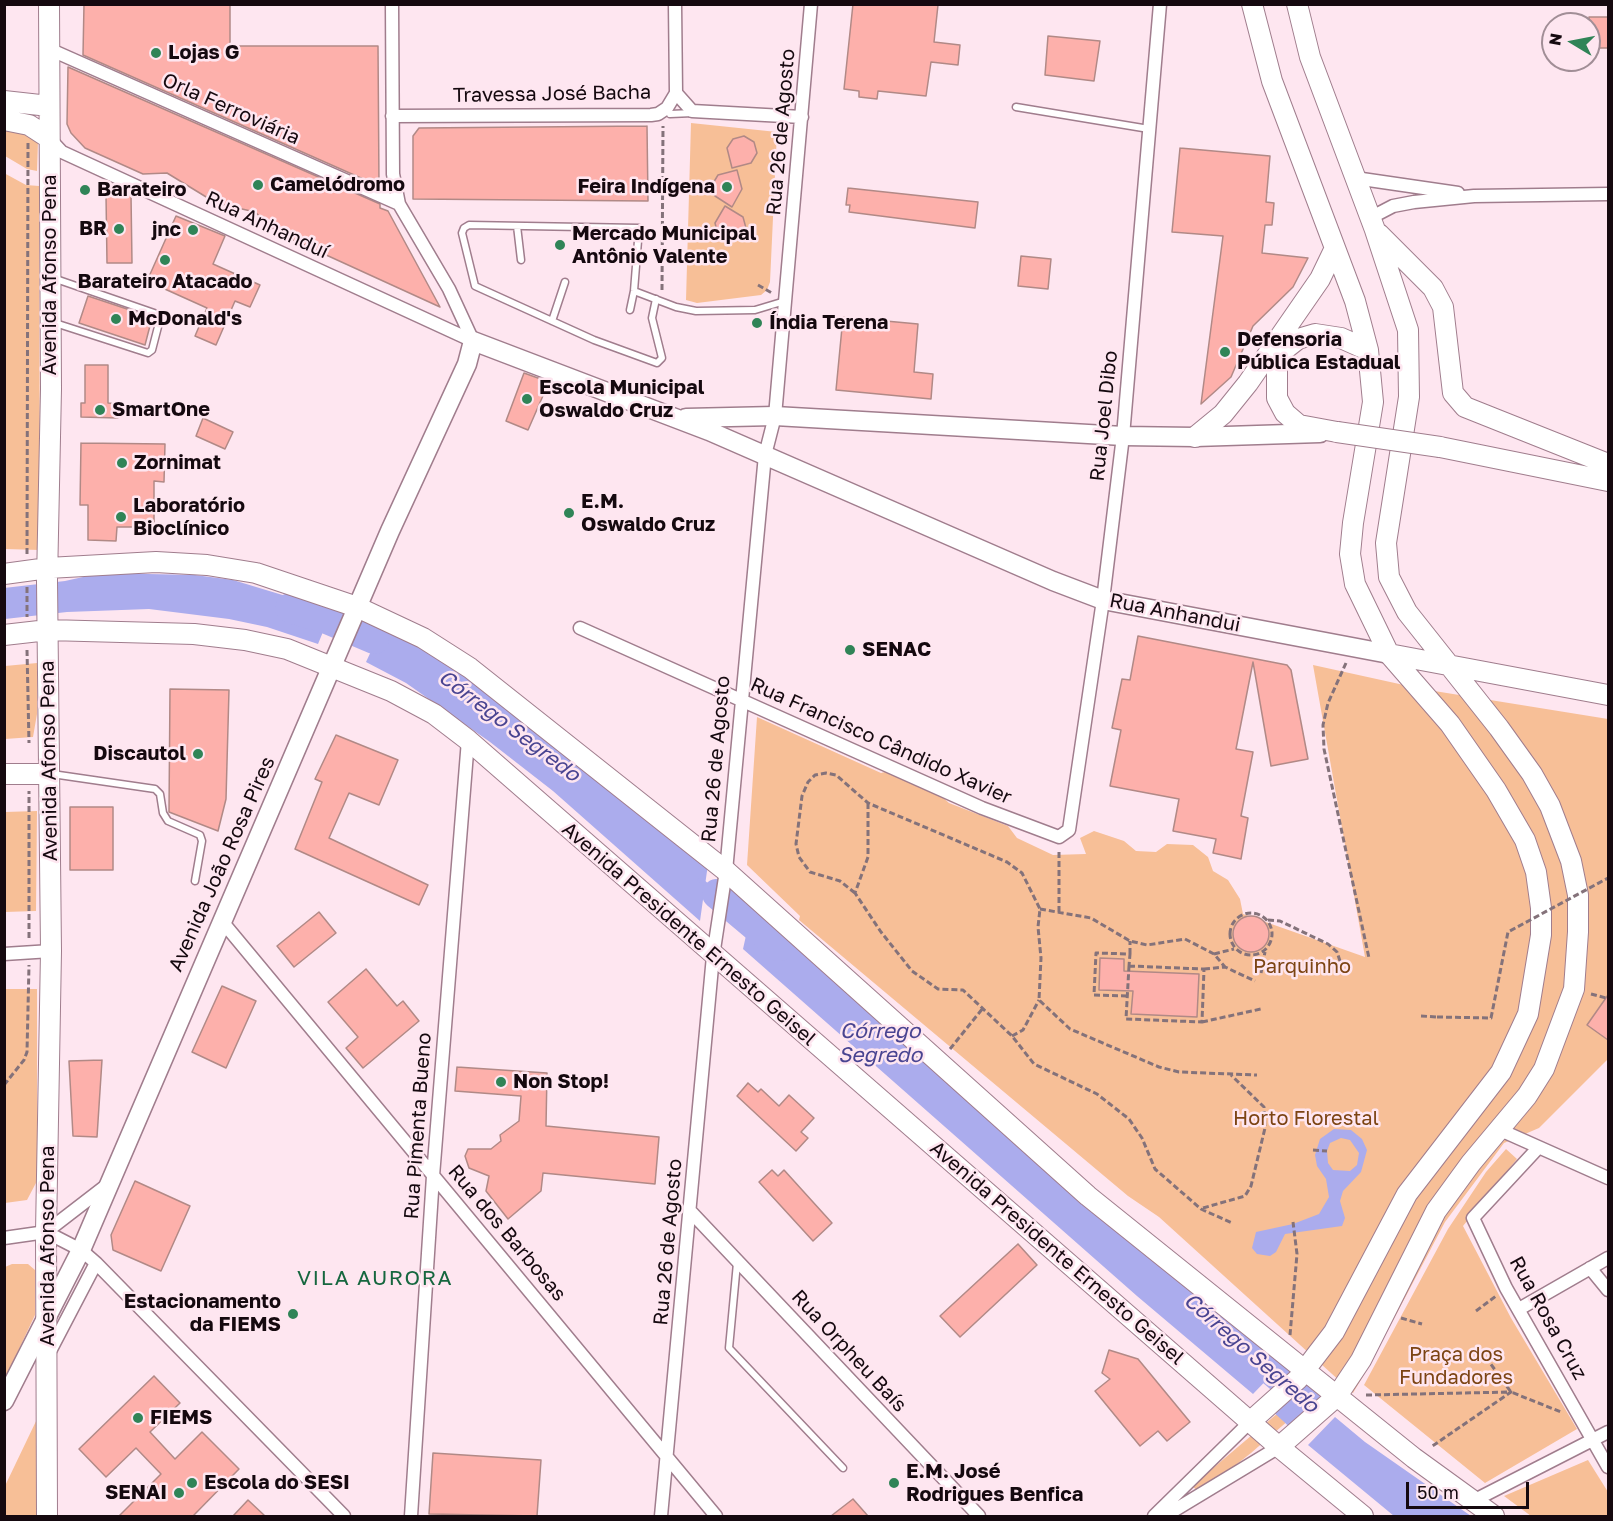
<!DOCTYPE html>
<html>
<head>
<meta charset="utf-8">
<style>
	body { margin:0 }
	#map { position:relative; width:1613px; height:1521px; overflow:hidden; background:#fee6f0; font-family:"Golos Text",sans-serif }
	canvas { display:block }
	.frame { position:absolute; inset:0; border:6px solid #15090f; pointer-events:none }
	.north { position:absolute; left:1541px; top:12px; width:60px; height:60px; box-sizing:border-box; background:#fee6f0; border:2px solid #a18e96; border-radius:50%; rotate:280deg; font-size:16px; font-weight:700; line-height:24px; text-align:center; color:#15090f }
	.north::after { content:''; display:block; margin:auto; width:21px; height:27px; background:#308457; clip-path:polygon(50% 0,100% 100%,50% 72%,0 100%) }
	.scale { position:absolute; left:1406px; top:1482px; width:123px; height:27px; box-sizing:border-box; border:3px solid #15090f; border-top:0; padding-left:8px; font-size:18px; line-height:21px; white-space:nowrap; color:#15090f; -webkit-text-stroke:4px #fee6f0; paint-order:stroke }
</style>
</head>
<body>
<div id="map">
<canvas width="1613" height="1521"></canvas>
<div class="frame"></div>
<div class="north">N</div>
<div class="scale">50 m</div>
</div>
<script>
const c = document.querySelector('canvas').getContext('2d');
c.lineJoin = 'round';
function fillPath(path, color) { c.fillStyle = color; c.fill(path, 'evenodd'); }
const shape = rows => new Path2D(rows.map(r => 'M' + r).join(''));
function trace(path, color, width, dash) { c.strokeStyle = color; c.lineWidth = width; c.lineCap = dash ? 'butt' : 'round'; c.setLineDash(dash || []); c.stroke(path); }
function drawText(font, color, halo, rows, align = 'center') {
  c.font = font + ' "Golos Text",sans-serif'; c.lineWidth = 5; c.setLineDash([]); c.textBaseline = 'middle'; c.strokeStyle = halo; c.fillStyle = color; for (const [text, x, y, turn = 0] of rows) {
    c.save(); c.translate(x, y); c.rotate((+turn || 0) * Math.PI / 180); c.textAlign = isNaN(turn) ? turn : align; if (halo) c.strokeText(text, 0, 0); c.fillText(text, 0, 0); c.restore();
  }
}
const green = shape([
	[691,123,777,132,770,282,767,290,761,295,697,303,686,300],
	[17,128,38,141,37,171,27,169,5,156,4,130],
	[4,173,26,185,39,186,40,550,5,549],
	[37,663,37,714,33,737,5,739,5,666],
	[1313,665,1422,689,1608,719,1608,1059,1539,1128,1504,1143,1445,1222,1368,1368,1353,1393,1159,1217,1128,1196,799,920,800,916,747,865,757,717,881,773,893,770,930,786,949,803,1008,826,1017,838,1053,855,1086,854,1080,838,1094,831,1124,841,1136,851,1156,852,1167,844,1193,845,1208,857,1213,871,1228,880,1240,899,1243,914,1365,957],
	[37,811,36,911,5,912,5,812],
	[4,989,37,989,37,1181,27,1200,5,1203],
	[1506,1149,1517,1159,1463,1226,1511,1318,1577,1429,1485,1483,1364,1385,1448,1229,1486,1172],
	[12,1264,28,1264,35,1270,35,1315,5,1379,5,1267],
	[1312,1384,1320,1393,1251,1453,1200,1493,1192,1486],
	[38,1417,38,1516,5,1516,4,1488],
	[1588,1460,1608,1492,1608,1516,1531,1516,1504,1496]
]);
const water = shape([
	[101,573,195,575,233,580,332,610,318,644,267,627,229,619,149,609,67,612,5,619,4,588,65,581],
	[381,630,415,641,478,681,708,864,700,921,553,791,490,742,406,683,366,662],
	[751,913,798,947,1281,1365,1253,1394,1137,1296,743,949],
	[1334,1129,1351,1130,1362,1139,1367,1150,1361,1172,1343,1191,1340,1201,1345,1218,1342,1226,1285,1234,1276,1252,1270,1256,1257,1254,1252,1248,1256,1232,1293,1224,1319,1214,1329,1197,1326,1179,1317,1166,1315,1155,1320,1139],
	[1341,1138,1350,1140,1359,1153,1357,1165,1350,1171,1333,1170,1328,1163,1327,1151,1330,1143],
	[1298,1380,1326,1405,1296,1433,1269,1408],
	[1335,1417,1365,1442,1471,1516,1394,1516,1308,1445]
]);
const stream = shape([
	[700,880,717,894]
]);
const river = shape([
	[290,608,322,617,374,639],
	[717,894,779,946],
	[1243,1346,1305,1399]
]);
const building = shape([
	[84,4,230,4,230,46,378,46,379,186,83,55,84,4],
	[853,4,938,5,934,42,960,45,958,65,931,62,926,96,878,91,877,99,859,97,859,91,844,89,853,4],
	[1589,17,1608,17,1608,48,1589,48,1589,17],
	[1048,36,1100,41,1094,81,1045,75,1048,36],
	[68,67,380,204,380,208,388,211,440,307,278,233,255,212,216,203,167,173,143,174,85,148,71,133,67,124,68,67],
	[647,126,648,201,413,199,413,136,419,128,647,126],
	[744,136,754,142,757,153,751,163,732,168,727,148,733,139,744,136],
	[1180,148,1270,156,1266,202,1274,203,1272,225,1265,225,1262,253,1308,258,1293,287,1253,326,1231,377,1201,404,1223,236,1172,232,1180,148],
	[737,170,742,189,732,207,715,196,712,185,718,175,737,170],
	[848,188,978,202,975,228,849,212,850,205,846,205,848,188],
	[106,195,131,195,132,263,107,263,106,195],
	[725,206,743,217,746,228,740,238,728,241,718,235,715,223,725,206],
	[176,216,225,236,213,264,260,285,250,307,235,301,216,345,195,336,207,308,147,281,176,216],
	[1021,256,1051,259,1048,289,1018,286,1021,256],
	[88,296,133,311,133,314,134,312,152,318,145,345,79,323,88,296],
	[843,317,918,324,914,372,933,374,931,399,836,390,843,317],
	[85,365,108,365,108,403,119,404,118,418,81,417,81,403,85,403,85,365],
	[524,373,549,382,528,430,506,421,524,373],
	[203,418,233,432,225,449,196,436,203,418],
	[81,443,165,444,164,482,154,481,154,527,117,527,116,541,88,540,88,505,80,505,81,443],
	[1138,636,1287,665,1291,670,1308,759,1271,766,1253,662,1236,749,1253,752,1241,816,1248,818,1241,859,1213,853,1216,839,1173,831,1179,799,1110,786,1121,730,1112,728,1122,679,1130,680,1138,636],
	[170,689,229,690,226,799,218,831,169,812,170,689],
	[336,735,398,760,379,805,349,793,329,838,428,885,419,905,295,849,322,782,315,779,336,735],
	[70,807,113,807,113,870,70,870,70,807],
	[319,912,336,933,294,967,277,946,319,912],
	'1233 934a18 18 0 1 1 36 0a18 18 0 1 1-36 0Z',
	[1100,958,1124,959,1124,971,1199,974,1197,1017,1131,1014,1133,991,1099,990,1100,958],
	[366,969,397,1006,403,1001,419,1021,363,1068,346,1048,358,1037,328,1002,366,969],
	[222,986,256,1001,226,1068,192,1052,222,986],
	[1608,995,1608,1040,1587,1025,1608,995],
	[102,1060,97,1137,73,1136,69,1061,102,1060],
	[457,1067,547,1073,546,1126,659,1137,655,1184,543,1173,541,1191,508,1219,486,1191,489,1176,469,1168,465,1156,468,1149,491,1149,501,1141,500,1135,519,1121,521,1096,455,1091,457,1067],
	[748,1083,758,1092,761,1089,779,1106,789,1095,814,1118,801,1132,808,1138,796,1151,737,1096,748,1083],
	[772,1170,778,1176,784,1170,832,1223,813,1241,759,1182,772,1170],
	[135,1181,190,1206,161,1271,113,1250,111,1235,135,1181],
	[1018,1244,1037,1265,960,1337,940,1316,1018,1244],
	[1109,1350,1138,1359,1190,1422,1167,1441,1158,1431,1140,1446,1095,1391,1110,1379,1102,1373,1109,1350],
	[154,1376,180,1403,150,1432,175,1459,202,1432,239,1469,193,1516,119,1516,161,1474,136,1448,106,1477,79,1449,154,1376],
	[433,1453,541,1460,537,1516,429,1514,433,1453],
	[853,1499,868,1516,831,1516,853,1499],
	[248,1500,265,1516,233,1516,248,1500]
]);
const path = shape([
	[758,285,772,293],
	[662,290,663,126],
	[27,554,28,143],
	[27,587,27,617],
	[27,650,29,743],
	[1346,663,1328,703,1323,725,1324,749,1369,958],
	[868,803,868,857,855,893,881,932,912,971,938,989,963,990,1012,1036,1034,1064,1097,1094,1129,1119,1142,1138,1155,1169,1201,1209,1232,1223],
	[855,893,840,881,810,872,799,857,796,844,802,796,808,782,815,775,826,773,836,775,868,803,1007,862,1022,873,1040,909,1038,927,1041,958,1039,1000,1070,1029,1159,1067,1179,1072,1257,1075],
	[1040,909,1091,918,1130,941,1147,945,1185,939,1214,954,1225,967],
	[1059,912,1059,850],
	'1230 934a21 21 0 1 1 42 0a21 21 0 1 1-42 0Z',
	[1268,920,1280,921,1328,944,1337,952,1341,964],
	[29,938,29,791],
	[1130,954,1130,941],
	[1214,954,1234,949],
	[1129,966,1204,969,1202,1022,1126,1019,1129,966],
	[1204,969,1225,967,1255,981],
	[1261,973,1265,952],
	[1591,994,1606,998],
	[1127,996,1094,995,1096,953,1130,954,1129,966],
	[1421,1016,1437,1017],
	[1202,1022,1261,1009],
	[1012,1036,1023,1030,1039,1000],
	[950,1049,983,1008],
	[4,1085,24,1060,27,1052,29,965],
	[1313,1150,1327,1151],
	[1203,1208,1245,1196,1251,1186,1265,1128,1264,1107,1231,1075],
	[1476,1311,1496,1296],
	[1401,1318,1422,1324],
	[1290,1335,1297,1254,1293,1222],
	[1478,1352,1490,1363,1511,1392,1561,1412],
	[1366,1395,1511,1392,1431,1447],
	[4,1469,4,1502]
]);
const lane = shape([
	[1016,107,1149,129],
	[670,114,693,113],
	[517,226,521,260],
	[53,278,157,314,160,319,152,350,148,353,55,323],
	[634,291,676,307,696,311,755,310,785,301],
	[630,310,634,291,639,228,469,225,464,228,462,233,475,286,594,340,657,363,662,358,652,318,656,299],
	[552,321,565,282],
	[52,774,155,789,160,794,163,813,168,821,200,835,202,841,195,881],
	[737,1263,729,1348,843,1468]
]);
const street = shape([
	[392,4,393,174,399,204,449,289,473,341],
	[675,4,676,93,692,111,802,117],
	[49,49,399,204],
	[392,116,651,115,658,114,667,108,676,93],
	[49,138,62,152,473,341],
	[1355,178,1458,193],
	[1370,218,1393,206,1414,202,1474,196,1608,194],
	[580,628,982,808,1059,837,1069,830,1103,600,1123,436,1160,4],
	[221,920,716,1516],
	[4,954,51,951],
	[1498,1129,1608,1178],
	[1538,1148,1473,1218,1506,1288,1608,1467],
	[691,1212,979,1516],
	[46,1232,81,1250,96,1263,344,1516],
	[4,1238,46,1232,107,1185],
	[1590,1268,1608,1290],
	[1519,1309,1608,1258],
	[49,1353,96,1263],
	[1473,1501,1608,1432],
	[411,1516,433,1176,468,740],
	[661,1516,713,956,726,871,765,455,775,416,811,4],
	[1154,1516,1251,1421],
	[1165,1516,1279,1447]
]);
const secondary = shape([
	[686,418,775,416,1123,436,1195,437,1320,433],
	[4,1401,81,1250,390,531,467,364,473,341,709,431,1053,581,1103,600,1389,654]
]);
const primary = shape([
	[4,101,49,106],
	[4,120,29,125,49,138],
	[1379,234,1433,288,1443,307,1453,393,1465,407,1608,464],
	[1337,432,1299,425,1285,413,1277,398,1277,364,1284,350,1298,339,1315,334,1341,338,1368,350],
	[1195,437,1223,414,1248,383,1320,279,1334,250],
	[1440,447,1608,481],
	[4,574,48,568,156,562,207,565,256,573,357,607,423,638,470,668,726,871,1088,1196,1414,1458,1494,1516],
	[4,635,48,630,194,634,245,640,287,649,391,691,434,714,468,740,1279,1447,1363,1516],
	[1389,654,1608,695],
	[4,774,49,774],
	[1251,1421,1298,1379,1334,1332,1407,1194,1501,1072,1528,1014,1541,935,1541,908,1536,872,1525,840,1496,790,1450,724,1389,654,1355,584,1350,554,1353,523,1373,402,1368,350,1355,301,1272,81,1252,4],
	[1279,1447,1337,1396,1361,1360,1436,1211,1471,1163,1527,1096,1544,1069,1574,989,1578,932,1578,895,1571,861,1550,806,1532,774,1499,728,1407,612,1389,577,1386,543,1409,397,1408,330,1375,230,1310,57,1297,4],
	[47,1516,46,1232,51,951,47,581,51,389,49,4]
]);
const pathBridge = shape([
	[1437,1017,1491,1018,1508,932,1608,878]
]);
const primaryBridge = shape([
	[1337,432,1440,447]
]);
const markers = [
	[156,53,6,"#308457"],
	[258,185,6,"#308457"],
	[727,187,6,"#308457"],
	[85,190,6,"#308457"],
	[119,229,6,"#308457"],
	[193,230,6,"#308457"],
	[560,245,6,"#308457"],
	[165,260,6,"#308457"],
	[116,319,6,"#308457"],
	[757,323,6,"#308457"],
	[1225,352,6,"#308457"],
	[527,399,6,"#308457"],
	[100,410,6,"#308457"],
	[122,463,6,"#308457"],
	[569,513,6,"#308457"],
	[121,517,6,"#308457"],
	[850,650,6,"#308457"],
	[198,754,6,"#308457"],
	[501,1082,6,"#308457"],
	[293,1314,6,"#308457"],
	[138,1418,6,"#308457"],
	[192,1483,6,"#308457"],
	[894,1483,6,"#308457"],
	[179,1493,6,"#308457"]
];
const poiNames = [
	["Lojas G",168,53],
	["Camelódromo",270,185],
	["Feira Indígena",715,187,"right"],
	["Barateiro",97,190],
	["BR",107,229,"right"],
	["jnc",181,230,"right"],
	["Mercado Municipal",572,234],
	["Antônio Valente",572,257],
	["Barateiro Atacado",165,282,"center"],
	["McDonald's",128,319],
	["Índia Terena",769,323],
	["Defensoria",1237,340],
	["Pública Estadual",1237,363],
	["Escola Municipal",539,388],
	["Oswaldo Cruz",539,411],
	["SmartOne",112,410],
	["Zornimat",134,463],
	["E.M.",581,502],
	["Oswaldo Cruz",581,525],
	["Laboratório",133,506],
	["Bioclínico",133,529],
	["SENAC",862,650],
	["Discautol",186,754,"right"],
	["Non Stop!",513,1082],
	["Estacionamento",281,1302,"right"],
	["da FIEMS",281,1325,"right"],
	["FIEMS",150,1418],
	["E.M. José",906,1472],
	["Rodrigues Benfica",906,1495],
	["Escola do SESI",204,1483],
	["SENAI",167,1493,"right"]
];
const streetNames = [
	["Travessa José Bacha",552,94,-1],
	["Orla Ferroviária",231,109,24],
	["Rua 26 de Agosto",781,132,-85],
	["Rua Anhanduí",267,225,25],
	["Avenida Afonso Pena",50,275,-90],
	["Rua Joel Dibo",1104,416,-84],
	["Rua Anhandui",1175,613,11],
	["Rua Francisco Cândido Xavier",881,741,24],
	["Rua 26 de Agosto",716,759,-85],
	["Avenida Afonso Pena",49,761,-91],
	["Avenida João Rosa Pires",222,864,-66],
	["Avenida Presidente Ernesto Geisel",689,934,41],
	["Rua Pimenta Bueno",418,1126,-86],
	["Rua dos Barbosas",507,1233,50],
	["Rua 26 de Agosto",668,1242,-85],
	["Avenida Afonso Pena",48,1246,-90],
	["Avenida Presidente Ernesto Geisel",1057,1253,41],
	["Rua Rosa Cruz",1548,1318,61],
	["Rua Orpheu Baís",849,1351,47]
];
const parkNames = [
	["Parquinho",1302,967],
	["Horto Florestal",1306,1119],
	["Praça dos",1456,1355],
	["Fundadores",1456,1378]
];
const waterNames = [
	["Córrego Segredo",509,726,37],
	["Córrego",880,1031],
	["Segredo",880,1055],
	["Córrego Segredo",1251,1353,41]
];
const neighbourhoodNames = [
	["VILA AURORA",375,1278]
];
fillPath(green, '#f7bf97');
fillPath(water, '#abaced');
trace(stream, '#abaced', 5);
trace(river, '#abaced', 30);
fillPath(building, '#fdb0ab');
trace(building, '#b18986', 1.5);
trace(lane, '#a07d8d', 9);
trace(street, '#a07d8d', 15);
trace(secondary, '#a07d8d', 21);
trace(primary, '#a07d8d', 22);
trace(path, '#84727a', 3, [6, 3]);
trace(lane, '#fff', 6);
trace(street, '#fff', 12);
trace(secondary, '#fff', 18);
trace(primary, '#fff', 20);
trace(primaryBridge, '#a07d8d', 22, []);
trace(pathBridge, '#84727a', 3, [6, 3]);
trace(primaryBridge, '#fff', 20);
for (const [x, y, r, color] of markers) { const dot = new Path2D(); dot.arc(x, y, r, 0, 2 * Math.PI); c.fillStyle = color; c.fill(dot); trace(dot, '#fee6f0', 2); }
drawText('bold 20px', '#15090f', '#fee6f0', poiNames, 'left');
drawText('20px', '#15090f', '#fee6f0', streetNames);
drawText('20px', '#7c4413', '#fee6f0', parkNames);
drawText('italic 21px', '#494491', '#fee6f0', waterNames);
c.letterSpacing = '1.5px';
drawText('21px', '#16673f', '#fee6f0', neighbourhoodNames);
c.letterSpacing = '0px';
</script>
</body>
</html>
